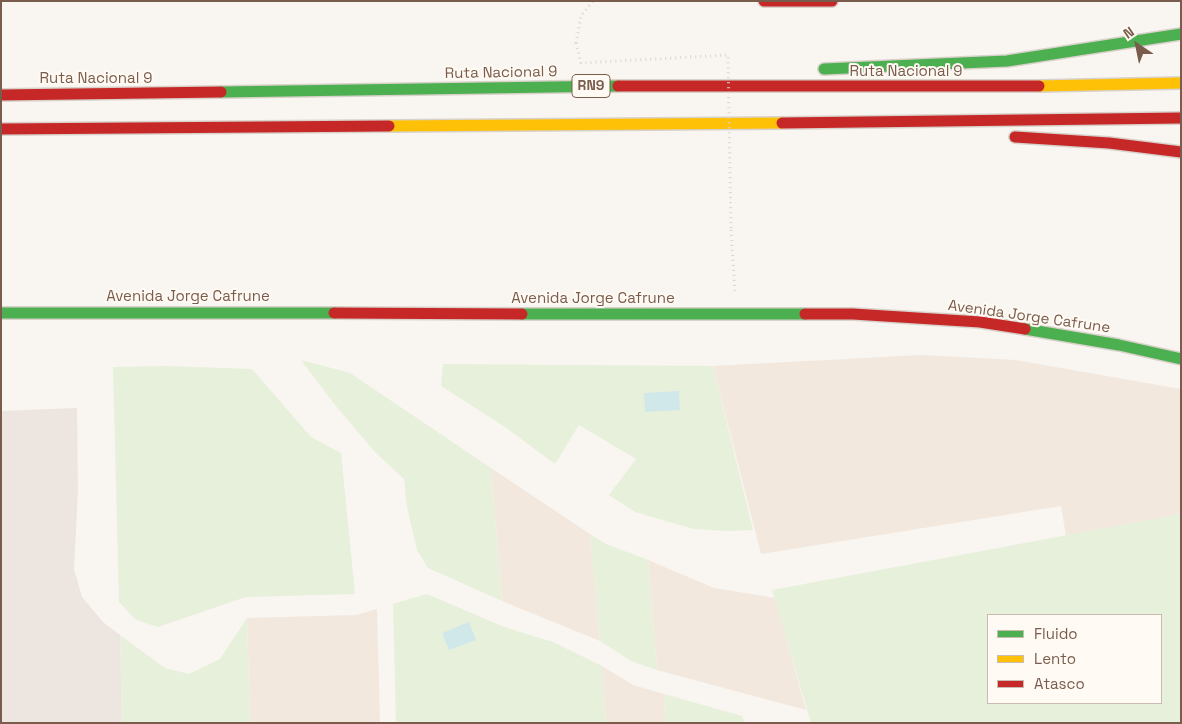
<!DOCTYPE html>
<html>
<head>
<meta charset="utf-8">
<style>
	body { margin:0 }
	#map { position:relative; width:1182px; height:724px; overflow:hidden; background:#f9f5f0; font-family:"Space Grotesk",sans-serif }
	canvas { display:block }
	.frame { position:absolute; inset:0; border:2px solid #7a5c4d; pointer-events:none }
	.legend { position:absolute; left:987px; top:614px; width:175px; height:90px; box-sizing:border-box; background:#fffaf3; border:1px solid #cabbb1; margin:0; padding:6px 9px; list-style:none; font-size:15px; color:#7a5c4d }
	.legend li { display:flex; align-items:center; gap:10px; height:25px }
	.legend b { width:25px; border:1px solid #cabbb1 }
	.north { position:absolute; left:1112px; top:20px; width:50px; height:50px; -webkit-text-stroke:4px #fffaf3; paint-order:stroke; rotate:326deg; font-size:14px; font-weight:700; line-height:20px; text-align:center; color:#7a5c4d }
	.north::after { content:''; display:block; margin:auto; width:18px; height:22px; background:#7a5c4d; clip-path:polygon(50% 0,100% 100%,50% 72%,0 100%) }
</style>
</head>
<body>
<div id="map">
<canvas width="1182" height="724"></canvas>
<div class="frame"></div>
<ul class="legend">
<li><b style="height:6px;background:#4caf50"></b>Fluido</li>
<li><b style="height:6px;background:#ffc107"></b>Lento</li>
<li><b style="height:6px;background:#c62828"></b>Atasco</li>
</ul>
<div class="north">N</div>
</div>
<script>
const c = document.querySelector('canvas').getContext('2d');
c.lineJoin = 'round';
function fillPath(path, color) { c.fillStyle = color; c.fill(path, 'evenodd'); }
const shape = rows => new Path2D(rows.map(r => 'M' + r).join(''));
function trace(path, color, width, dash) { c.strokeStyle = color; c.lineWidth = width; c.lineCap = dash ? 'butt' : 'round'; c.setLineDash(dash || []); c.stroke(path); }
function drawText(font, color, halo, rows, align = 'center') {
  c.font = font + ' "Space Grotesk",sans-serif'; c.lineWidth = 4; c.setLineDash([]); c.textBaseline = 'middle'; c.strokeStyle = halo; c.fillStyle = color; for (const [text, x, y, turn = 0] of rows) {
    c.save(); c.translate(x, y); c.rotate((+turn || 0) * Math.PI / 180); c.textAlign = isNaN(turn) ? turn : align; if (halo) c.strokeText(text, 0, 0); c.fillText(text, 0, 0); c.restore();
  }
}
const residential = shape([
	[922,355,1015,360,1181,389,1181,514,1066,536,1061,506,761,554,713,366],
	[491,468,590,534,600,641,502,601],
	[648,560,714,588,775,598,806,710,657,670],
	[377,609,380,723,250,723,247,618,356,615],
	[602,666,633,685,664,694,665,723,606,723]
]);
const industrial = shape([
	[77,408,78,490,74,569,82,597,103,622,120,635,122,723,1,723,1,411]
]);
const green = shape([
	[301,360,350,373,491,468,502,601,428,568,417,550,407,507,404,479,375,452,335,405],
	[443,364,713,366,753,530,728,531,694,529,635,512,609,495,636,459,579,425,555,464,505,427,441,386],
	[166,366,252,369,311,437,341,453,355,594,246,597,158,627,136,620,119,602,113,367],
	[1181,514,1181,723,811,723,772,590],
	[988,615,1161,615,1161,703,988,703],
	[590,534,606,544,648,560,657,670,631,661,600,641],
	[427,594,504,627,553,642,602,666,606,723,396,723,393,604],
	[247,618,250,723,122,723,120,635,165,668,189,674,220,659],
	[664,694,742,716,745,723,665,723]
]);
const water = shape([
	[679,391,680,410,645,412,644,393],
	[469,622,476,640,449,650,442,633]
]);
const path = shape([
	[576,43,581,16,593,1],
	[731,230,735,292]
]);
const fast = shape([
	[824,69,1007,61,1181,34],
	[221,92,618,86],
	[1,313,334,313],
	[522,314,805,314],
	[1025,329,1119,345,1181,359]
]);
const slow = shape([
	[1039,86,1181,83],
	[389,126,782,123]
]);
const jam = shape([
	[764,1,832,1],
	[618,86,1039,86],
	[1,95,221,92],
	[782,123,1181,118],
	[1,129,389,126],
	[1015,137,1109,143,1181,152],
	[334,313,522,314],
	[805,314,853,314,980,322,1025,329]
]);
const pathBridge = shape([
	[576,43,581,63,728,55,731,230]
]);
const shields = [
	[591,86,38]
];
const shieldNames = [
	["RN9",591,86]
];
const streetNames = [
	["Ruta Nacional 9",906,72],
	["Ruta Nacional 9",501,73,-1],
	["Ruta Nacional 9",96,79],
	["Avenida Jorge Cafrune",188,297],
	["Avenida Jorge Cafrune",593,299],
	["Avenida Jorge Cafrune",1029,317,8]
];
fillPath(residential, '#f2e8de');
fillPath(industrial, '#ede5e0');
fillPath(green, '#e7f0db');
fillPath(water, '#d0e8ea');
trace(fast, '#d9d2cb', 14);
trace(slow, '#d9d2cb', 14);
trace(jam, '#d9d2cb', 14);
trace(path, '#dcd5d0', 3, [1, 4]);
trace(fast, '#4caf50', 11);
trace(slow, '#ffc107', 11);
trace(jam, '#c62828', 11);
trace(pathBridge, '#dcd5d0', 3, [1, 4]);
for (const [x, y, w] of shields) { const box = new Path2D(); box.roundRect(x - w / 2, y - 11.5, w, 23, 4); c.fillStyle = '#fffaf3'; c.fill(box); trace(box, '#7a5c4d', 1); }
drawText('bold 14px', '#7a5c4d', null, shieldNames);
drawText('15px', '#7a5c4d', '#fffaf3', streetNames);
</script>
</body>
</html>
